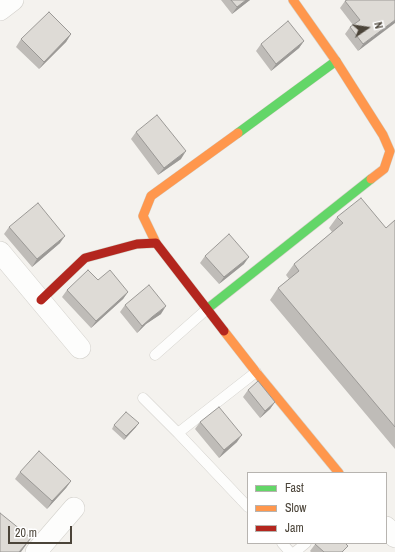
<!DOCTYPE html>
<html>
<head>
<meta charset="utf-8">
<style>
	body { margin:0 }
	#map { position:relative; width:395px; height:552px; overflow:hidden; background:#f4f2ee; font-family:"Archivo Narrow",sans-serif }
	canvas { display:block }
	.legend { position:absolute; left:247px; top:472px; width:140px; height:72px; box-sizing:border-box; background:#fff; border:1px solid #b7b4b0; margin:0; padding:5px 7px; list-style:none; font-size:12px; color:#4b4439 }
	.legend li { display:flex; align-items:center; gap:8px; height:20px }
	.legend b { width:20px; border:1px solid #b7b4b0 }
	.north { position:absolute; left:347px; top:8px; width:40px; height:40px; -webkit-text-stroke:3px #fff; paint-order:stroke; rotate:77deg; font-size:11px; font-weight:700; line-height:16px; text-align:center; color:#4b4439 }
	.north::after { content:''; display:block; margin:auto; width:14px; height:18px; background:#4b4439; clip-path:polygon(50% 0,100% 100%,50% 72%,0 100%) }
	.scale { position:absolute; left:8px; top:526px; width:64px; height:18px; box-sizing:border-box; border:2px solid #4b4439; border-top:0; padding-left:5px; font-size:12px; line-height:14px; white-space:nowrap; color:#4b4439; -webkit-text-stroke:3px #fff; paint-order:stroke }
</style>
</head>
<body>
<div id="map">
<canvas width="395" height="552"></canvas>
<ul class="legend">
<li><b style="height:5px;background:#63d668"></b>Fast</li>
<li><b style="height:5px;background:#ff974d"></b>Slow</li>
<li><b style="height:5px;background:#b3261e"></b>Jam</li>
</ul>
<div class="north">N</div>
<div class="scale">20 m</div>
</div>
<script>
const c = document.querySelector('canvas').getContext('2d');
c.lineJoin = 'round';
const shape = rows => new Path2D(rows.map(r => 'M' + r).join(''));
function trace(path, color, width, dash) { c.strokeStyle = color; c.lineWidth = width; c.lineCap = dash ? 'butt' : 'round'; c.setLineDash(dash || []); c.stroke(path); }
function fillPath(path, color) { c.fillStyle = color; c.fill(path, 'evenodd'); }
const lane = shape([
	[155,355,207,309],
	[143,398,178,433,248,507],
	[178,433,256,372],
	[282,543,290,552],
	[295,552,306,543]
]);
const street = shape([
	[0,10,13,0],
	[0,252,80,348],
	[386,527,395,537],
	[36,552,74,508]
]);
const fast = shape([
	[238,133,336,61],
	[207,309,371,179]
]);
const slow = shape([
	[293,0,336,61,383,135,390,151,384,169,371,179],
	[156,243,143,216,151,196,238,133],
	[224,331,256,372,339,473]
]);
const jam = shape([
	[41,300,85,258,137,244,156,243,224,331]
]);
const wall = shape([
	[221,0,250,0,232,14],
	[395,0,358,51,345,34,350,27,353,25,340,8,345,1],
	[71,34,66,42,39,69,16,47,21,39],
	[304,41,299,48,271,71,256,51,261,44],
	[136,132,181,159,158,175,131,139],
	[337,217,386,228,395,220,395,449,270,300,278,288,289,279,286,275,294,264,332,232,329,228],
	[9,227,60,243,32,267,4,234],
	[205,256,244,264,219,284,200,263],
	[98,280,128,292,123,299,91,328,62,297,67,290],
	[125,305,161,314,146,324,137,333,120,312],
	[248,390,275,402,270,409,260,418,243,397],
	[200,422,237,442,219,458,195,429],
	[114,425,136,427,124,440,112,429],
	[20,472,71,481,66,488,47,509,15,479],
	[316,543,344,552,311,552,310,551]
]);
const shadedWall = shape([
	[246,0,250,0,232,14,237,7],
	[395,20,395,23,358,51,363,44],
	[71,34,66,42,39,69,44,62],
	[304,41,299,48,271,71,276,64],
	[186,151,181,159,158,175,164,168],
	[65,236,60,243,32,267,37,259],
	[249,257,244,264,219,284,224,277],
	[128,292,123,299,91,328,96,321],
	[166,306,161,314,146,324,137,333,142,326,152,317],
	[275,402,270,409,260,418,265,411],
	[139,423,136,427,124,440,126,436],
	[242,435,237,442,219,458,224,450],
	[71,481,66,488,47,509,52,501],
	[31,538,21,552,19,552]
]);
const building = shape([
	[231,0,246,0,237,7,231,0],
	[347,0,395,0,395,20,363,44,350,27,360,20,345,1,347,0],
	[49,12,71,34,44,62,21,39,49,12],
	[288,21,304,41,276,64,261,44,288,21],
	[157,115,186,151,164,168,136,132,157,115],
	[361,198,386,228,395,220,395,427,278,288,299,271,294,264,343,223,337,217,361,198],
	[38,203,65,236,37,259,9,227,38,203],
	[229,234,249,257,224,277,205,256,229,234],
	[88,270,98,280,110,270,128,292,96,321,67,290,88,270],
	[149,285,166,306,152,317,142,326,125,305,149,285],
	[258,381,275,402,265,411,248,390,258,381],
	[219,407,242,435,224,450,200,422,219,407],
	[126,412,139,423,126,436,114,425,126,412],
	[39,451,71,481,52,501,20,472,39,451],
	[0,513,31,538,19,552,0,552,0,513],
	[316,543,345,543,348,546,342,552,324,552,315,544,316,543]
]);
trace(lane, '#d2d0cb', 11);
trace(street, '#d2d0cb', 22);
trace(fast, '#d3cfc5', 10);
trace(slow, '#d3cfc5', 10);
trace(jam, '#d3cfc5', 10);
trace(lane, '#fdfdfc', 10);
trace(street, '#fdfdfc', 21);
trace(fast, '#63d668', 9);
trace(slow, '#ff974d', 9);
trace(jam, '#b3261e', 9);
fillPath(wall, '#bfbcb8');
fillPath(shadedWall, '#9b9996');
fillPath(building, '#dedbd6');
trace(building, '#9b9996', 1);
</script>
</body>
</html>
